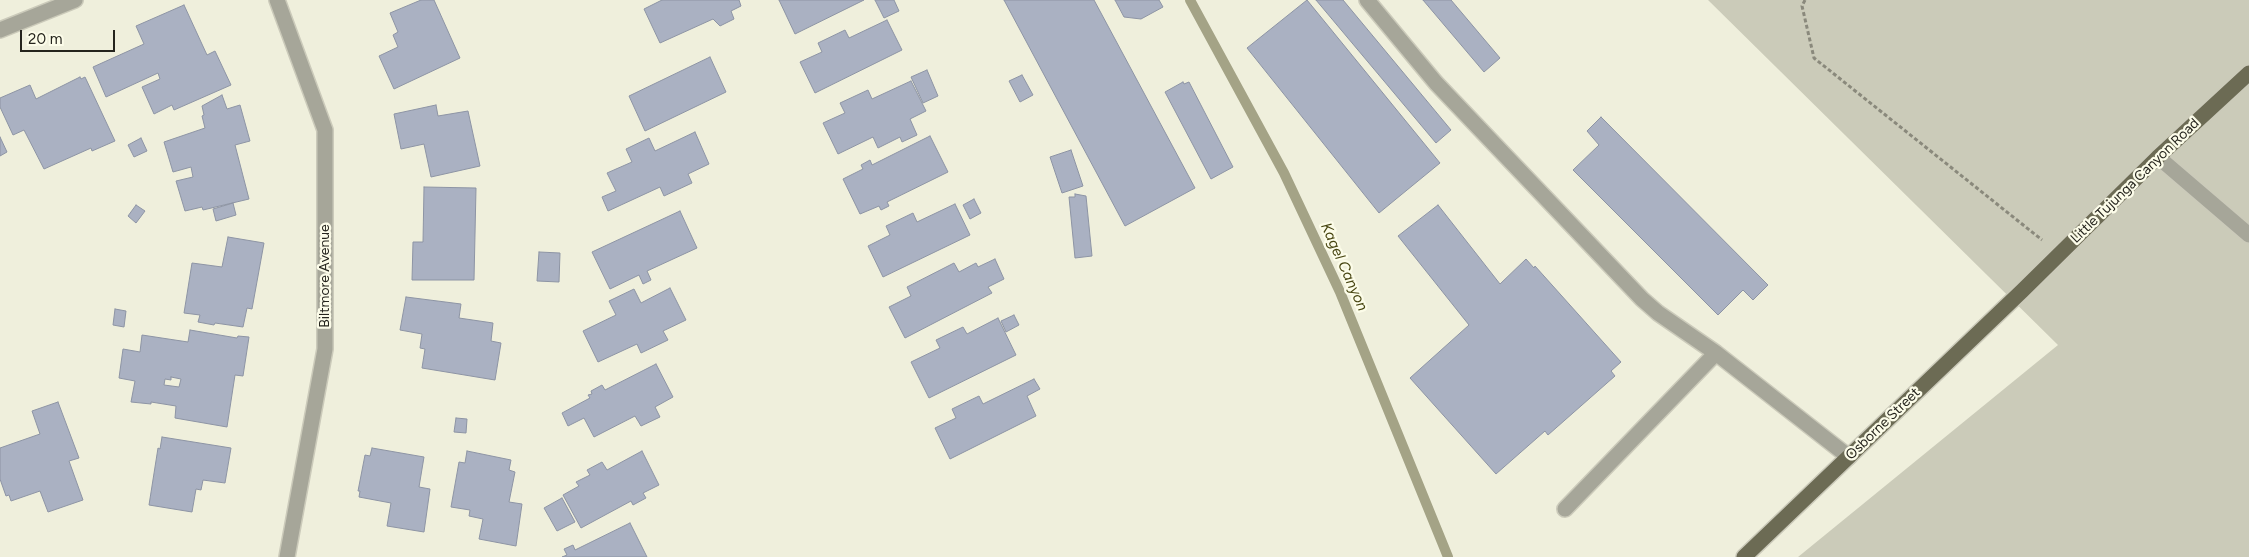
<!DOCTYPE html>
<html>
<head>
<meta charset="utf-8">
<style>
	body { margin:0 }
	#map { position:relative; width:2249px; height:557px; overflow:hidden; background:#efefdc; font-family:Figtree,sans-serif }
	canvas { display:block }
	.scale { position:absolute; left:20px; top:30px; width:95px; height:22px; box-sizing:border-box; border:2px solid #25241d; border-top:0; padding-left:6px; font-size:15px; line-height:18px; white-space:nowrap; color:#25241d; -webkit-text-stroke:4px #fcfce9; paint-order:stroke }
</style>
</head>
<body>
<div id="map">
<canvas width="2249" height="557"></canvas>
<div class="scale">20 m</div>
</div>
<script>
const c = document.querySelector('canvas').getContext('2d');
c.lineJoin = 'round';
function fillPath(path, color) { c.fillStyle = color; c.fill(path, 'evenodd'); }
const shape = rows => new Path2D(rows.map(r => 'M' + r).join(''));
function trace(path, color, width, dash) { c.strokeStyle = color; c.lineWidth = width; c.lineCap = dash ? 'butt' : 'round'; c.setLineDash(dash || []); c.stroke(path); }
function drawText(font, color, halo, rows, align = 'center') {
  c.font = font + ' Figtree,sans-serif'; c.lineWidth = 4.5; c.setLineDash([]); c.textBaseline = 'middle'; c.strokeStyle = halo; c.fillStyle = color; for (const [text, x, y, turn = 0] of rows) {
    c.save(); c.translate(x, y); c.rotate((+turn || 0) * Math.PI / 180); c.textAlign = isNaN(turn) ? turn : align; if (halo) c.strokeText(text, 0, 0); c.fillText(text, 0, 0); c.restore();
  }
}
const green = shape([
	[1708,0,2249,0,2249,557,1798,557,2058,345]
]);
const stream = shape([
	[1190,0,1284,173,1340,292,1448,557]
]);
const building = shape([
	[421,0,434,0,460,58,394,89,379,56,398,47,393,35,398,32,390,13,421,0],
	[662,0,739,0,741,6,731,11,734,19,720,26,713,19,660,43,644,9,662,0],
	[779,0,864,0,795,34,779,0],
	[875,0,894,0,899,11,884,18,875,0],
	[1004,0,1094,0,1195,188,1125,226,1004,0],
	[1115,0,1159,0,1163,7,1141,19,1124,17,1115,0],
	[1307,0,1440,163,1379,213,1247,48,1307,0],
	[1316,0,1343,0,1451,130,1436,143,1316,0],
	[1423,0,1451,0,1500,58,1484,72,1423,0],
	[184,5,207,55,215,51,231,85,174,110,172,105,154,114,142,87,160,79,158,73,106,97,93,67,144,44,136,26,184,5],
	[887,20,902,50,815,93,800,62,822,52,818,43,845,30,849,38,887,20],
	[710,57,726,92,645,131,629,96,710,57],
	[927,70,938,96,923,103,911,77,927,70],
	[1022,75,1033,95,1020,102,1009,81,1022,75],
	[80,77,81,79,85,77,115,141,92,151,91,148,44,169,24,130,13,135,0,107,0,98,30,85,36,99,80,77],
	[911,81,926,111,910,119,917,135,902,142,900,137,878,148,873,137,838,154,823,123,845,113,840,103,868,90,872,99,911,81],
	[1183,82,1184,84,1189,82,1233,167,1211,179,1165,92,1183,82],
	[222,95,227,109,240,105,250,141,235,145,249,199,203,210,202,207,185,211,176,181,193,177,191,167,173,172,164,142,205,128,202,116,204,115,202,106,222,95],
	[436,105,438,116,468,111,480,166,431,177,424,144,401,149,394,114,436,105],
	[1601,117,1768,285,1753,300,1743,290,1718,315,1573,170,1599,145,1587,131,1601,117],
	[695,132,709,164,688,174,692,183,664,196,660,187,608,211,602,197,616,191,607,173,632,162,626,149,649,138,655,151,695,132],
	[930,136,948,172,887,202,889,206,881,210,879,206,860,214,843,179,863,169,861,165,870,160,872,165,930,136],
	[0,137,7,152,0,156,0,137],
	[141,138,147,151,134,157,128,145,141,138],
	[1071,150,1083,186,1062,193,1050,157,1071,150],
	[424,187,476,188,474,280,412,280,413,242,423,242,424,187],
	[1075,194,1086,196,1092,256,1075,258,1069,197,1075,197,1075,194],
	[974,199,981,213,970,219,963,205,974,199],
	[233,203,236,215,216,221,213,209,233,203],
	[955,204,970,235,883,277,868,246,890,235,886,226,913,213,917,222,955,204],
	[136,205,145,211,136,223,128,216,136,205],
	[1438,205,1500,284,1526,259,1534,268,1535,266,1621,362,1611,371,1615,376,1548,435,1545,431,1496,474,1410,378,1469,325,1398,236,1438,205],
	[680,211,697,248,647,271,651,280,643,284,639,275,610,289,592,252,680,211],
	[228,237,264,243,252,309,247,308,243,327,215,323,214,325,198,322,200,315,184,313,192,263,222,267,228,237],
	[539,252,560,253,559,282,537,281,539,252],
	[995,259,1004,279,988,287,992,293,905,338,889,307,911,296,907,287,954,263,959,272,976,263,978,267,995,259],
	[670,288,686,320,663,331,668,340,641,353,637,344,598,362,583,331,616,315,609,301,634,289,641,303,670,288],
	[406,297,461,304,459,318,493,323,491,341,501,343,495,380,422,368,425,349,420,348,422,334,400,330,406,297],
	[115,309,126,311,124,327,113,325,115,309],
	[1014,315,1019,325,1006,332,1001,321,1014,315],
	[998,318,1016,355,929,398,911,362,940,348,936,340,963,327,967,334,998,318],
	[190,330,237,338,238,336,249,337,243,376,235,375,227,427,175,418,176,406,151,402,151,404,131,402,135,381,119,378,123,349,140,352,142,335,188,342,190,330],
	[171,377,181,379,179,387,164,385,165,379,171,380,171,377],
	[656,364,673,397,655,407,660,417,641,426,635,416,594,437,584,418,568,426,562,413,590,398,588,395,592,394,591,391,602,385,605,390,656,364],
	[1034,379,1040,389,1027,396,1036,416,950,459,935,428,956,418,952,409,979,396,983,404,1034,379],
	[58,402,79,458,69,461,83,500,48,512,40,491,11,501,9,495,6,496,0,479,0,448,40,434,32,411,58,402],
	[456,418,467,419,466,433,454,432,456,418],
	[162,437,231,448,225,483,203,480,201,490,196,489,192,512,149,505,158,448,160,449,162,437],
	[372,448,424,457,419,487,430,489,424,532,387,526,391,503,359,497,360,491,358,491,365,455,370,456,372,448],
	[467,451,511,460,509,470,515,472,509,502,522,504,516,546,479,539,483,519,469,516,470,510,451,507,459,462,465,463,467,451],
	[642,451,659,485,643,493,646,498,633,505,631,501,581,528,563,495,579,486,576,482,590,475,587,470,602,462,607,470,642,451],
	[562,498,575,522,557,531,544,508,562,498],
	[630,523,647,557,562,557,567,555,564,549,573,545,575,550,630,523]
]);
const path = shape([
	[1805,0,1802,6,1814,58,2042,240]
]);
const minor = shape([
	[277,0,325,130,325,349,287,557],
	[1367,0,1436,83,1642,299,1658,313,1716,353,1849,457],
	[0,30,75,0],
	[2158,157,2249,235],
	[1565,509,1716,353]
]);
const major = shape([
	[1744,557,2022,291,2158,157,2249,73]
]);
const streetNames = [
	["Little Tujunga Canyon Road",2135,181,-44],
	["Biltmore Avenue",325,276,-90],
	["Osborne Street",1883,424,-44]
];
const waterNames = [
	["Kagel Canyon",1344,267,66]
];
fillPath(green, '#cbcbb9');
trace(stream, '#a4a386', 10);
fillPath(building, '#aab1c2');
trace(building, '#8d94a4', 1);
trace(minor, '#cbcaba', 18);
trace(major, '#cbcaba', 18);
trace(path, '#8a897c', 3, [4, 2.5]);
trace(minor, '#a6a699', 15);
trace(major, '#6c6b54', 15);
drawText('14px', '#25241d', '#fcfce9', streetNames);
drawText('italic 15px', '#474511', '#fcfce9', waterNames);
</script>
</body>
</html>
